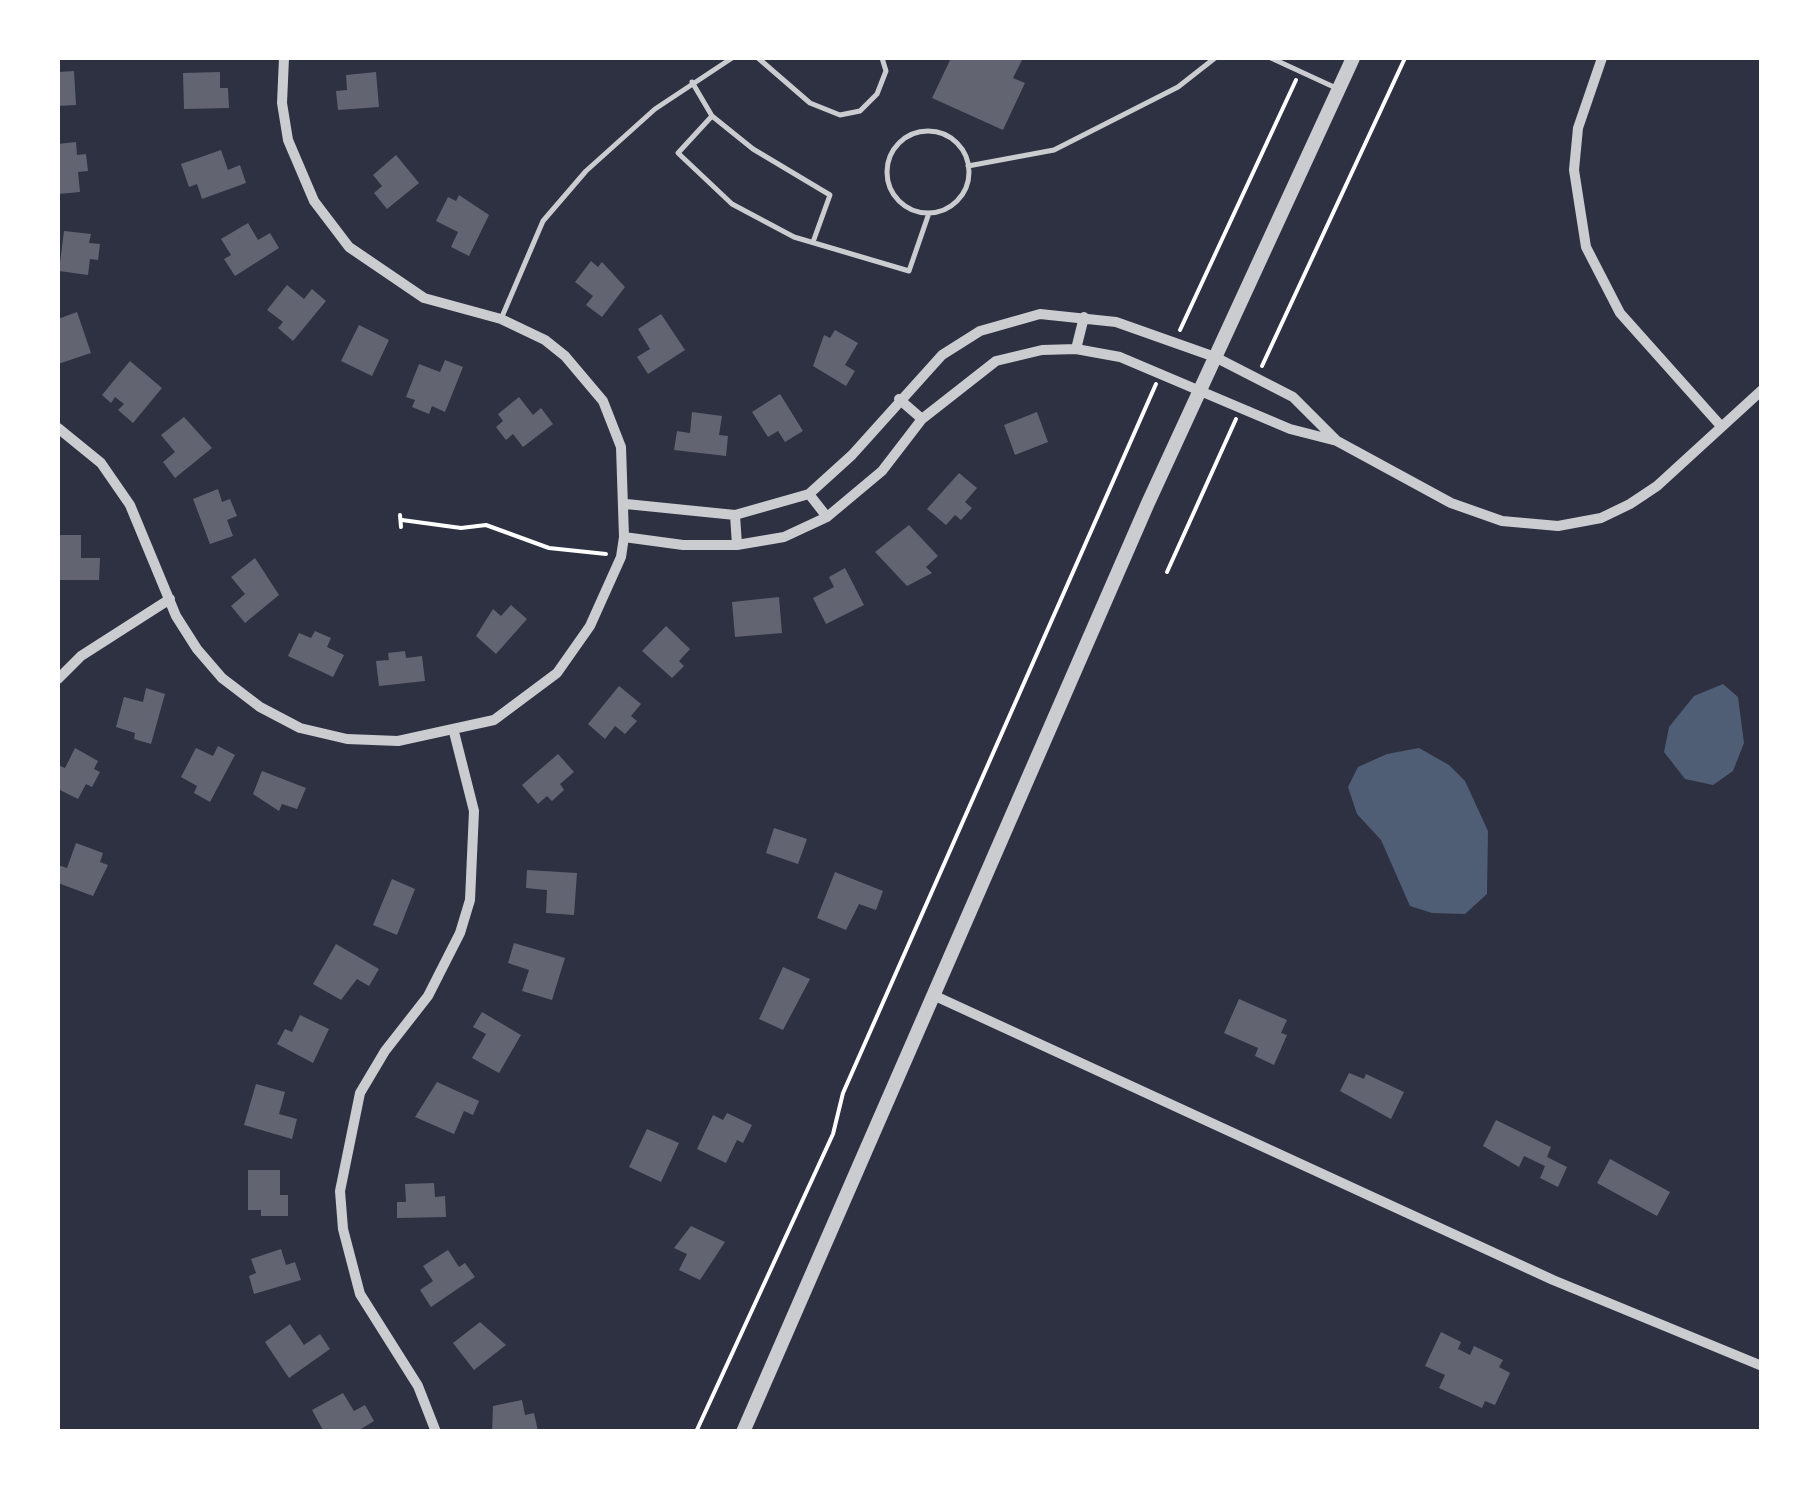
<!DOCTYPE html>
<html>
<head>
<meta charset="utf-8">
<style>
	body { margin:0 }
	#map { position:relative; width:1819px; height:1489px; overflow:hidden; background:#2d3142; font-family:Jost,sans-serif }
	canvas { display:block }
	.frame { position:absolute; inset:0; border:60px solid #fff; pointer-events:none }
</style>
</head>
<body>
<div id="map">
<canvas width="1819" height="1489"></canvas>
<div class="frame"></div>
</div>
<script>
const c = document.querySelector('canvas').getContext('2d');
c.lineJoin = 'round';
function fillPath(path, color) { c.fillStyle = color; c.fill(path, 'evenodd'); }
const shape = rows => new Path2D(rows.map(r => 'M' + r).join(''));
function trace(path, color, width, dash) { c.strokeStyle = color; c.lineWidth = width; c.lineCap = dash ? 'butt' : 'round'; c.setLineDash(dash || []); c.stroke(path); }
const water = shape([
	[1723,684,1738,697,1744,743,1733,771,1713,785,1685,779,1664,752,1669,727,1694,696],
	[1419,748,1449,765,1465,781,1488,831,1487,894,1465,914,1432,913,1410,906,1381,840,1357,814,1348,787,1358,767,1387,754]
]);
const building = shape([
	[951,58,1023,58,1013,78,1025,83,1003,130,932,98],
	[74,71,76,105,58,106,58,72],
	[220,72,220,88,228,88,229,108,184,109,183,73],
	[376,72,379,107,338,110,336,91,347,90,346,75],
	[76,142,77,155,86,154,88,171,78,172,80,192,58,194,58,144],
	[221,150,228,170,240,165,246,183,202,199,197,184,189,187,181,164],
	[396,155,419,183,387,209,374,193,382,186,373,175],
	[459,195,489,215,469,256,451,247,458,232,436,221,448,197,456,201],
	[248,223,258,240,270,233,279,248,235,276,224,259,231,255,221,239],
	[64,231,91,234,89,243,100,244,98,260,90,259,88,275,59,271],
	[591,261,598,267,602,262,625,287,602,317,586,305,593,296,575,282],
	[287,285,304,299,312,289,326,301,293,341,278,328,283,322,267,310],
	[77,312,91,353,58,364,58,319],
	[661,314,685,350,648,374,637,357,650,349,638,329],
	[359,325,389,340,372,376,341,361],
	[835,330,858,343,845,365,855,371,846,386,813,366,824,335,830,338],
	[445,360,463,367,445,412,432,406,429,414,412,407,415,400,406,397,419,364,440,372],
	[130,361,162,388,133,423,118,410,124,404,115,397,111,403,102,395],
	[780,394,803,431,785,442,778,431,768,437,752,412],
	[519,397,533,415,541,408,553,424,523,447,513,434,506,440,496,427,503,421,498,414],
	[692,412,722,416,719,435,728,436,726,456,674,450,677,431,690,433],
	[1037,412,1048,442,1015,455,1004,425],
	[184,417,212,448,175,478,163,462,175,452,161,435],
	[959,473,977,488,965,502,972,508,961,520,955,515,946,525,927,509],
	[218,489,222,502,230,499,237,516,227,520,233,536,210,544,193,499],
	[909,525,938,556,926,567,932,573,907,586,875,552],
	[58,535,81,535,81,558,100,558,99,580,58,580],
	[255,558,279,595,245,623,231,606,245,594,231,577],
	[845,568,864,605,826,624,813,598,834,587,829,577],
	[779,597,782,633,735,637,732,602],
	[511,605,527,619,496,654,476,636,493,609,501,616],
	[666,626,690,649,679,661,684,666,672,678,642,651],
	[315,631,331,638,327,647,344,655,333,677,288,656,299,633,311,638],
	[405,651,406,658,422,656,425,681,379,686,376,661,389,660,388,653],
	[619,686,641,704,631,716,637,721,625,734,615,726,605,739,588,724],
	[146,688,165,694,151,744,134,739,135,733,116,727,124,697,143,702],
	[218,746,235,755,210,802,194,793,197,786,181,777,196,748,213,756],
	[75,748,98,761,94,769,100,772,92,787,86,784,78,799,58,789,58,765,65,768],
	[558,754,574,772,560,784,564,790,552,801,547,796,538,804,522,785],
	[262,771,306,788,297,809,282,804,279,811,253,794],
	[774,828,807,839,798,864,766,853],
	[76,843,103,853,100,862,108,865,93,896,58,883,58,865,67,868],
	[527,870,577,873,574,915,546,913,547,890,526,888],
	[835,872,883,891,876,910,859,904,846,930,817,918],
	[392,879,415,889,397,935,373,925],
	[514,943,565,958,552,1000,522,991,529,970,508,963],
	[336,944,379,969,369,986,357,979,341,1000,313,984],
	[783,967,810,979,783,1030,759,1019],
	[1239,999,1287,1020,1281,1033,1287,1035,1274,1065,1255,1056,1258,1048,1224,1033],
	[482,1012,521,1035,499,1073,472,1058,486,1034,473,1027],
	[300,1015,329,1029,313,1063,277,1044,285,1029,292,1032],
	[1349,1073,1364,1079,1366,1074,1404,1092,1391,1119,1340,1091],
	[437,1082,479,1101,473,1115,464,1111,454,1134,415,1117],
	[256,1084,285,1092,279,1114,297,1119,292,1139,244,1125],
	[727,1113,752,1125,743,1143,737,1140,726,1163,697,1149,713,1115,723,1120],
	[1496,1120,1551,1147,1547,1157,1567,1167,1558,1187,1540,1178,1545,1166,1524,1156,1519,1167,1483,1146],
	[647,1129,679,1143,661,1182,629,1167],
	[1610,1159,1670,1192,1657,1216,1597,1183],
	[248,1170,280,1170,280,1195,288,1195,288,1216,261,1216,261,1210,248,1210],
	[434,1183,435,1197,445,1196,446,1217,397,1218,397,1202,406,1202,405,1184],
	[691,1226,725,1242,700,1280,679,1270,687,1254,674,1248],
	[281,1249,286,1265,295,1262,301,1280,254,1294,249,1276,256,1273,251,1259],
	[448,1250,459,1267,465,1263,475,1277,431,1307,420,1290,433,1281,423,1266],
	[480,1322,506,1345,474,1370,453,1343],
	[290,1324,304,1345,320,1334,330,1349,289,1378,265,1342],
	[1441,1332,1461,1342,1458,1349,1470,1355,1474,1346,1503,1360,1499,1367,1510,1373,1495,1405,1485,1401,1482,1408,1439,1388,1445,1375,1425,1366],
	[343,1393,354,1411,365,1405,374,1421,356,1432,324,1432,312,1410],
	[522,1400,525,1415,534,1413,538,1431,492,1432,493,1406]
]);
const path = shape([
	[1180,330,1296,80],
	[1262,366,1405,58],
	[400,515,401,527],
	[402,520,461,528,486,525,549,548,606,554],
	[1167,572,1236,419],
	[696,1432,833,1134,843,1093,1156,384]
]);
const service = shape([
	[758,58,810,103,840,115,860,111,877,94,886,71,882,58],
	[1271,58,1336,88],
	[692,82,712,116,678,153,732,204,794,237,909,271,929,213],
	[712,116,753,149,830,195,813,242],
	'887 172a41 41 0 1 1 82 0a41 41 0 1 1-82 0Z',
	[968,166,1054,150,1178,87,1215,58],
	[501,319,543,221,586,171,655,109,732,58]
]);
const minor = shape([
	[1602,58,1578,128,1574,170,1586,247,1620,313,1720,425],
	[1076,349,1084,317],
	[899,399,922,419],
	[58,428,101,463,130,505,176,616,197,649,222,678,260,707,300,728,347,739,398,741,494,720,557,673,590,626,621,557,624,537,621,447,603,401,565,356,545,340,501,319,424,298,349,247,314,201,288,140,282,103,284,58],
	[1337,441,1451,503,1502,521,1558,526,1601,518,1630,504,1657,486,1762,390],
	[809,494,827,517],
	[735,515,737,545],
	[624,537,683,545,737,545,784,537,827,517,882,471,922,419,996,361,1042,350,1076,349,1120,357,1290,429,1337,441,1293,397,1215,357,1116,322,1040,314,980,331,942,355,852,455,809,494,735,515,626,504],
	[58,679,81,656,170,599],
	[933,995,1553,1280,1762,1366],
	[436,1432,418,1386,360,1294,343,1229,340,1191,360,1093,385,1051,428,996,460,933,470,900,474,811,454,732]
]);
const tertiary = shape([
	[743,1432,1148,503,1353,58]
]);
fillPath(water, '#4f5d75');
fillPath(building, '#626471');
trace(path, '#fff', 4);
trace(service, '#caccd0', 5);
trace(minor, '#caccd0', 10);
trace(tertiary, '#caccd0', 14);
</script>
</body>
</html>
